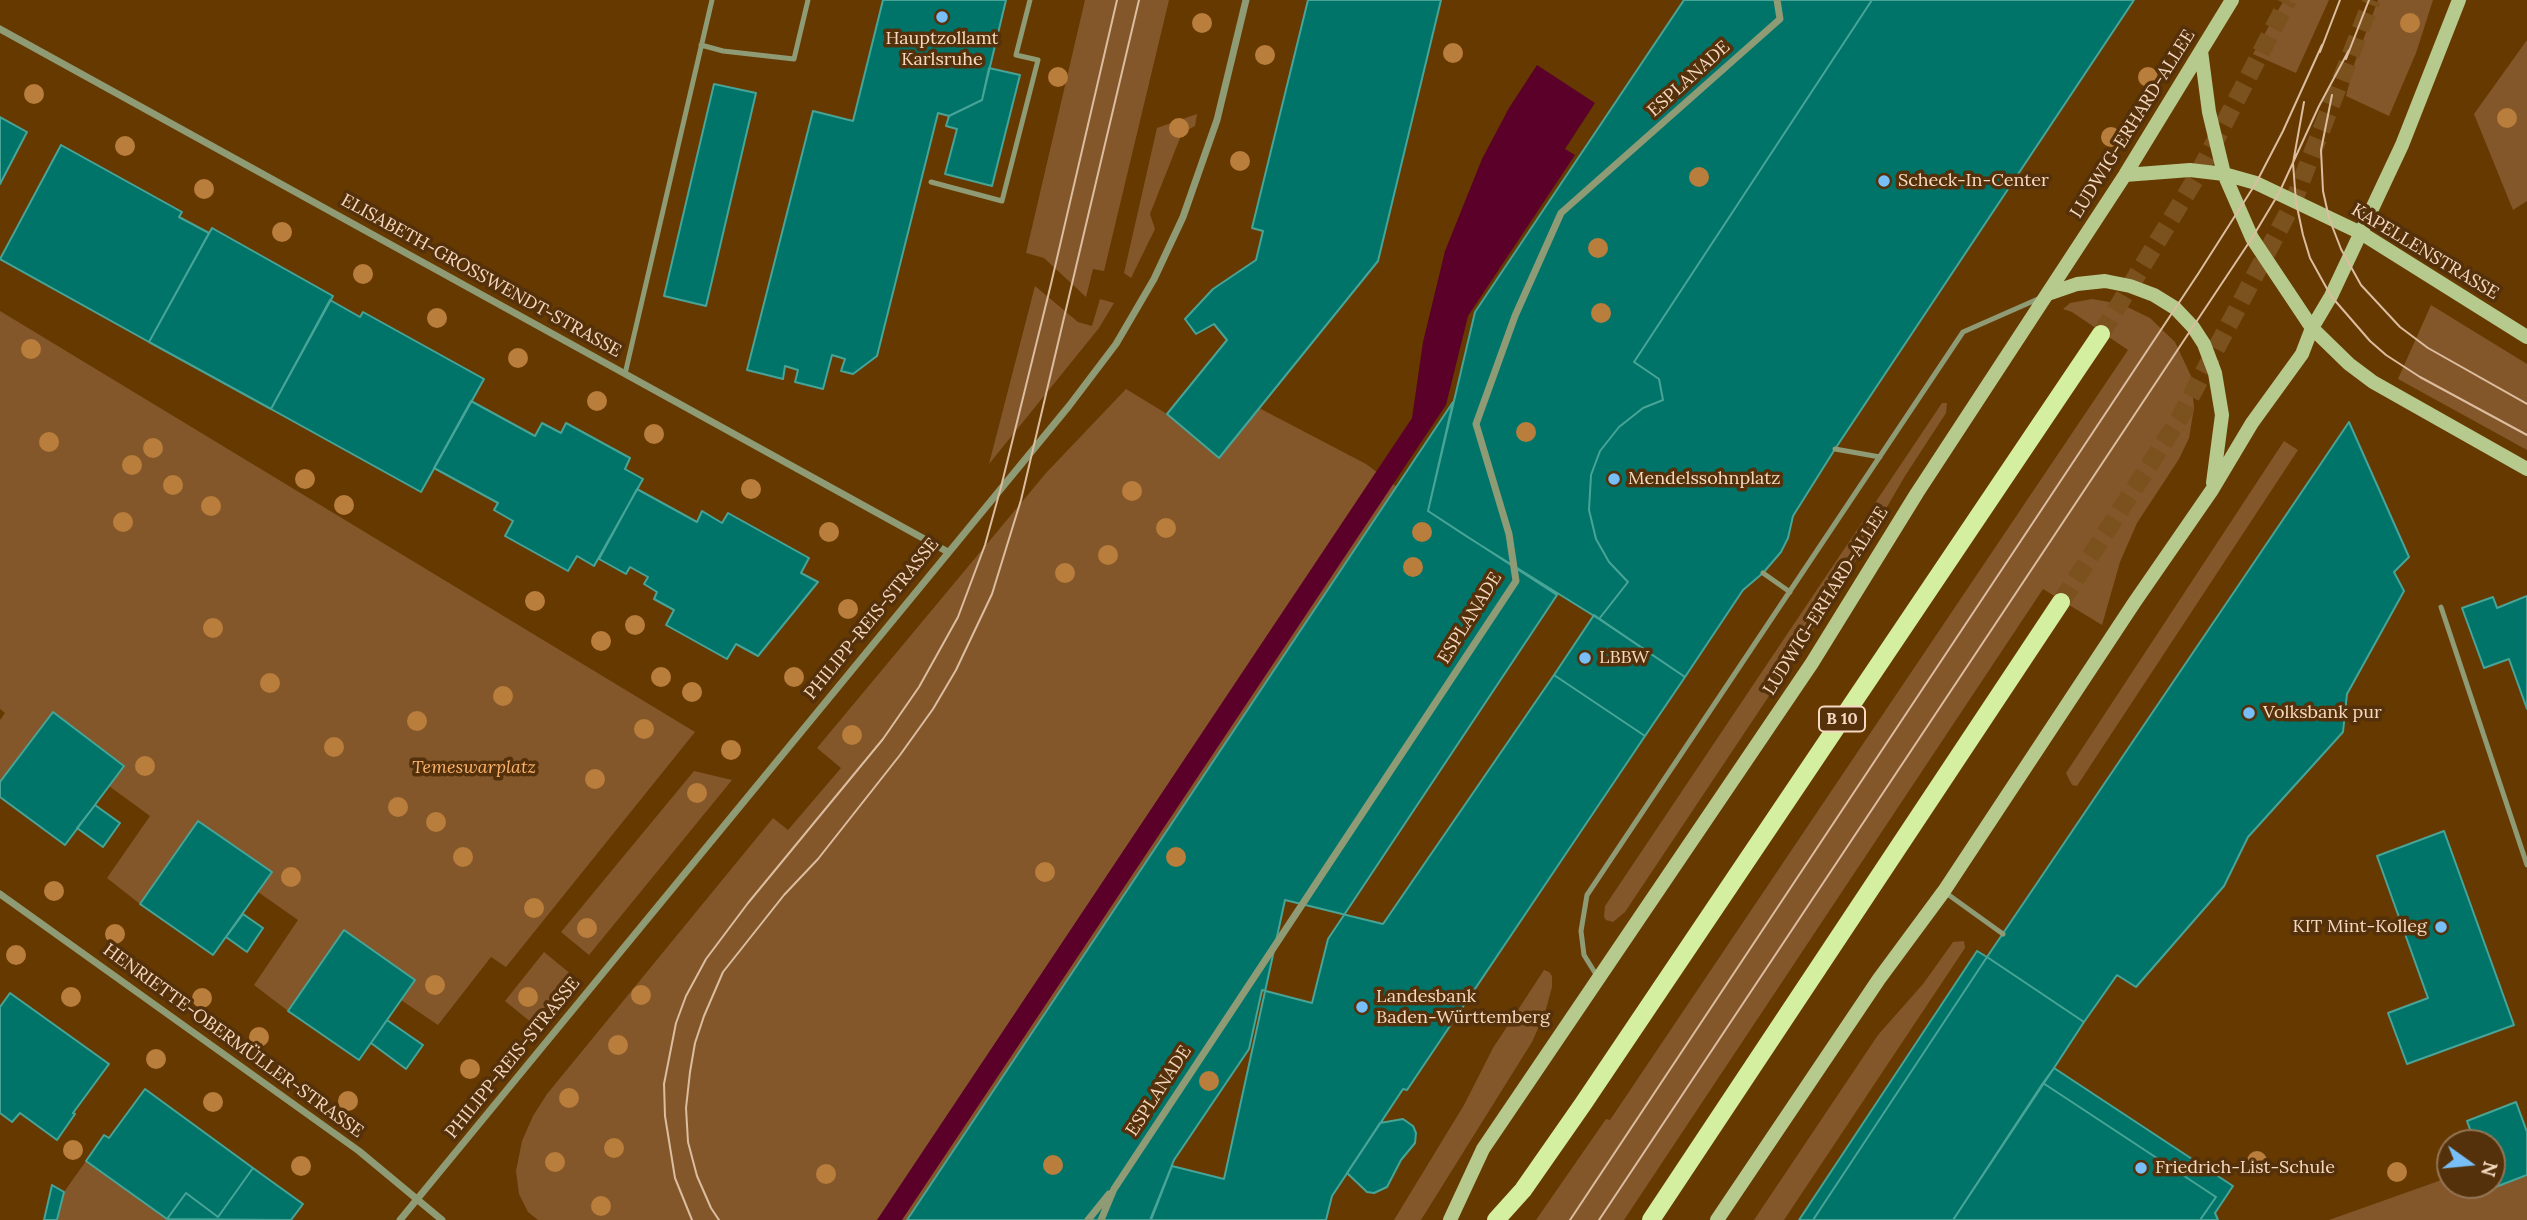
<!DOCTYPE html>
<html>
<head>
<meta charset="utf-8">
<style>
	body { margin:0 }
	#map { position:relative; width:2527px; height:1220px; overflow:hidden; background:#663900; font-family:Lora,serif }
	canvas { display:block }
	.north { position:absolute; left:2436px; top:1129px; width:70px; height:70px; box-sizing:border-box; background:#54310b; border:2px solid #947454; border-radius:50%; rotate:105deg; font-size:19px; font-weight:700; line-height:28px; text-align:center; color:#f5d9c1 }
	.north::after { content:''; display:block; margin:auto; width:24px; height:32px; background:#78bff7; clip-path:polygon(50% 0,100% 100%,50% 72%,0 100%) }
</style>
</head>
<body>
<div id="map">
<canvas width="2527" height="1220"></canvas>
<div class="north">N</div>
</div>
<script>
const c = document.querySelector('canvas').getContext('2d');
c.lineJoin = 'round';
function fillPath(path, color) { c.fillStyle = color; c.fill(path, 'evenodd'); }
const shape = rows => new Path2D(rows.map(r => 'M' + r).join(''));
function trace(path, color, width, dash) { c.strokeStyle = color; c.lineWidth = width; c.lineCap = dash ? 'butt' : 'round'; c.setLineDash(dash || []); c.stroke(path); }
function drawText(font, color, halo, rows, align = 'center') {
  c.font = font + ' Lora,serif'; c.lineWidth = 7; c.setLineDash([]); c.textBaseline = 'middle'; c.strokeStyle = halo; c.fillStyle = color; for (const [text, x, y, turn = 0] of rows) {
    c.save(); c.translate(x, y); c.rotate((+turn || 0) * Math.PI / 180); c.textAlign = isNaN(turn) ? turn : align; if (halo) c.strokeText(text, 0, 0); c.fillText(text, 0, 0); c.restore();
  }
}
const green = shape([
	[1085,0,1169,0,1104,271,1093,269,1086,297,1044,258,1026,253],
	[2284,0,2329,0,2296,73,2253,54],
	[2378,0,2433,0,2416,53,2389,116,2346,96,2355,62],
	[2527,40,2527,201,2513,210,2474,114],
	[1197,114,1195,126,1182,133,1150,214,1155,229,1131,278,1124,273,1157,128],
	[1035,286,1078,322,1092,326,1100,299,1114,303,1099,328,989,464],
	[2092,299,2121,304,2150,318,2175,342,2191,376,2194,408,2189,438,2179,459,2137,523,2120,562,2102,625,2043,589,1624,1220,1536,1220,1606,1119,1610,1120,2128,350,2072,312,2063,309,2070,303],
	[2431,305,2527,364,2527,450,2398,379],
	[0,311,695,732,506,967,491,957,438,1025,401,1000,415,980,344,930,288,1011,254,985,298,920,258,892,271,872,198,821,140,904,107,878,150,816,109,786,124,765,53,712,0,782,0,720,5,713,0,709],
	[1126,389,1167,414,1219,458,1259,408,1366,464,1397,487,1448,410,1452,410,1429,511,1034,1220,538,1220,528,1212,519,1194,516,1171,522,1141,533,1116,547,1094,773,818,788,830,841,768,817,748,1046,473],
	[1942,403,1947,403,1946,413,1905,476,1834,598,1797,654,1625,912,1613,922,1606,920,1604,917,1605,906],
	[2284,441,2298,450,2077,786,2072,785,2066,773],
	[694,771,732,780,589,955,561,932],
	[1964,941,1965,948,1784,1220,1754,1220,1878,1035,1923,984,1953,942],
	[544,952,572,975,532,1023,505,1001],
	[1544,970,1549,972,1552,976,1552,987,1545,1013,1532,1042,1421,1220,1394,1220,1464,1105,1493,1048],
	[86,1161,168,1220,58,1220,64,1192],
	[2527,1175,2527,1220,2329,1220,2450,1177,2450,1185,2491,1185,2493,1188]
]);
const water = shape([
	[1537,65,1595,103,1565,149,1575,155,1468,316,1446,405,902,1220,877,1220,1412,418,1423,342,1445,251,1482,159,1509,108]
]);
const building = shape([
	[883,0,1006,0,982,100,949,116,938,113,877,356,853,374,841,371,845,359,832,355,823,389,795,382,798,370,785,366,783,379,747,370,813,111,853,121,883,0],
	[1308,0,1441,0,1378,261,1219,458,1167,414,1227,340,1214,324,1196,334,1185,319,1213,289,1256,260,1263,231,1252,228,1308,0],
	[1684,0,1872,0,1634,362,1659,379,1663,400,1643,408,1619,427,1600,451,1591,475,1589,510,1596,539,1609,562,1628,582,1599,619,1469,538,1428,511,1475,312,1684,0],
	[1872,0,2134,0,1835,449,1793,516,1788,538,1781,552,1763,573,1743,590,1685,677,1599,619,1628,582,1609,562,1596,539,1589,510,1591,475,1600,451,1619,427,1643,408,1663,400,1659,379,1634,362,1872,0],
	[989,68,1020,75,992,186,945,174,957,129,946,126,949,116,982,100,989,68],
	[714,84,756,93,706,306,664,296,714,84],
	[0,117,27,132,0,184,0,117],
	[61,145,182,212,179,217,209,233,149,342,0,259,61,145],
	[212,228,333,296,271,409,149,342,212,228],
	[330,300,360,317,363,312,484,379,421,492,271,409,330,300],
	[471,401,535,436,542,423,561,433,566,423,630,458,625,469,643,479,594,566,577,556,568,571,505,536,513,521,494,510,498,503,434,468,471,401],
	[1453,402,1428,511,1557,595,1328,939,1312,1003,1262,990,1249,1049,1174,1160,1150,1220,907,1220,1453,402],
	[2349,422,2409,557,2394,572,2404,591,2347,694,2343,732,2248,837,2224,886,2136,987,2117,975,2084,1022,1987,957,2349,422],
	[637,489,697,522,702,511,722,523,728,513,809,558,801,573,818,582,758,656,736,644,727,659,666,625,674,610,654,599,657,592,644,584,648,577,630,567,626,574,599,559,637,489],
	[2527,596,2527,709,2509,659,2484,668,2462,608,2493,597,2497,608,2527,596],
	[1594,615,1685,677,1645,736,1554,675,1594,615],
	[1554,675,1645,736,1407,1090,1403,1089,1332,1196,1326,1220,1151,1220,1172,1166,1224,1179,1285,900,1383,924,1554,675],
	[53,712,124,766,65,845,0,797,0,782,53,712],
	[95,805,120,823,103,847,77,828,95,805],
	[198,821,272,872,213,955,140,904,198,821],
	[2444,831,2514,1025,2407,1064,2388,1013,2428,998,2377,856,2444,831],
	[243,914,263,928,247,952,226,937,243,914],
	[344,930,415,980,359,1060,288,1011,344,930],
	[1977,951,1987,957,1813,1220,1799,1220,1977,951],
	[1987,957,2084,1022,2054,1068,1953,1220,1813,1220,1987,957],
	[10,993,109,1064,73,1113,75,1114,57,1140,20,1113,12,1122,0,1113,0,1007,10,993],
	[387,1020,423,1045,406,1069,371,1043,387,1020],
	[2054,1068,2233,1186,2215,1213,2218,1220,2200,1220,2216,1197,2043,1083,2054,1068],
	[2043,1083,2216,1197,2200,1220,1953,1220,2043,1083],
	[145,1089,253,1168,218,1217,186,1193,167,1219,86,1161,104,1135,109,1138,145,1089],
	[2516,1102,2527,1132,2527,1175,2493,1188,2492,1143,2475,1143,2467,1121,2516,1102],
	[1403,1119,1413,1126,1416,1133,1415,1143,1401,1160,1387,1187,1374,1193,1367,1192,1347,1173,1380,1123,1403,1119],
	[253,1168,303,1204,291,1220,167,1219,186,1193,218,1217,253,1168],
	[52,1185,64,1192,57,1220,44,1220,52,1185]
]);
const primaryTunnel = shape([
	[2101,334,2196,178,2288,0],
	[2061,602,2179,419,2292,205,2372,0]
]);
const lane = shape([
	[701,45,723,51,794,59,808,0],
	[931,182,1002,201,1038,60,1016,55,1030,0],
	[625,374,712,0],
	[1835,449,1880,457],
	[1763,573,1790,592],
	[2441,607,2527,865],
	[1946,893,2003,934],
	[1597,976,1584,955,1581,931,1587,895,1963,332,2038,299]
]);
const street = shape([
	[0,29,948,552],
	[0,894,359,1151,442,1220],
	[400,1220,1069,406,1116,344,1154,279,1183,217,1217,120,1246,0],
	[1088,1220,1109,1194],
	[1101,1220,1114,1189,1516,581,1509,534,1476,424,1515,316,1561,213,1780,19,1777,0]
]);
const secondary = shape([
	[2201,51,2209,112,2224,174,2252,238,2312,328,2349,364,2373,382,2527,469],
	[2125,175,2190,170,2224,174,2256,183,2361,233,2527,337],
	[2048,294,2077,284,2105,281,2130,286,2154,295,2175,308,2193,327,2204,344,2215,373,2222,415,2213,483],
	[1450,1220,1483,1149,1812,663,1917,493,2125,175,2232,0],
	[1717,1220,1879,979,1944,891,2134,603,2212,490,2252,423,2302,354,2312,328,2331,296,2402,145,2459,0]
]);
const primary = shape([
	[1496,1220,1523,1190,1583,1104,2101,334],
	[1651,1220,2061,602]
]);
const tram = shape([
	[2320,52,2340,0],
	[2346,59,2369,0],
	[2332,95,2321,150,2323,191,2329,218,2341,249,2361,285,2400,327,2428,348,2527,404],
	[2304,102,2293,163,2296,202,2303,235,2310,258,2331,296,2370,341,2386,355,2420,377,2527,435],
	[692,1220,675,1178,665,1116,664,1084,676,1023,686,996,706,959,748,903,883,739,919,687,958,617,985,545,1001,487,1051,284,1117,0],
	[719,1220,711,1208,697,1176,688,1142,686,1108,690,1072,695,1043,704,1016,723,972,784,895,818,859,900,755,933,709,956,670,992,594,1021,500,1139,0],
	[1570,1220,2198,274,2256,183,2283,131,2322,45],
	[1599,1220,2252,238,2279,193,2319,106,2349,50]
]);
const trees = [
	[1202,23],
	[2410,23],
	[1453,53],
	[1265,55],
	[1058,77],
	[2148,77],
	[34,94],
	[2507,118],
	[1179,128],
	[2111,137],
	[125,146],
	[1240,161],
	[1699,177],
	[204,189],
	[282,232],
	[1598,248],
	[363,274],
	[1601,313],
	[437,318],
	[31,349],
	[518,358],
	[597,401],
	[1526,432],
	[654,434],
	[49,442],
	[153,448],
	[132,465],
	[305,479],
	[173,485],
	[751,489],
	[1132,491],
	[344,505],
	[211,506],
	[123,522],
	[1166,528],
	[829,532],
	[1422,532],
	[1108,555],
	[1413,567],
	[1065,573],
	[535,601],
	[848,609],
	[635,625],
	[213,628],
	[601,641],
	[661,677],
	[794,677],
	[270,683],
	[692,692],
	[503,696],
	[417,721],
	[644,729],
	[852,735],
	[334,747],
	[731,750],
	[145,766],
	[595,779],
	[697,793],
	[398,807],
	[436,822],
	[463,857],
	[1176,857],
	[1045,872],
	[291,877],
	[54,891],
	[534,908],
	[587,928],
	[115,934],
	[16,955],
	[435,985],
	[641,995],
	[71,997],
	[528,997],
	[202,998],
	[259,1037],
	[618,1045],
	[156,1059],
	[470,1069],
	[1209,1081],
	[569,1098],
	[348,1101],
	[213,1102],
	[614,1148],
	[73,1150],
	[2257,1161],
	[555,1162],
	[1053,1165],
	[301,1166],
	[2397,1172],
	[826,1174],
	[601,1206]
];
const markers = [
	[942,17,7,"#78bff7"],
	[1884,181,7,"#78bff7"],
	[1614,479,7,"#78bff7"],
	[1585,658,7,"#78bff7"],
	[2249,713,7,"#78bff7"],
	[2441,927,7,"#78bff7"],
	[1362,1007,7,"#78bff7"],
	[2141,1168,7,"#78bff7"]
];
const shields = [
	[1842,719,46]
];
const shieldNames = [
	["B 10",1842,719]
];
const poiNames = [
	["Hauptzollamt",942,39,"center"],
	["Karlsruhe",942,60,"center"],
	["Scheck-In-Center",1898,181],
	["Mendelssohnplatz",1628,479],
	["LBBW",1599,658],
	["Volksbank pur",2263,713],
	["KIT Mint-Kolleg",2427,927,"right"],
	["Landesbank",1376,997],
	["Baden-Württemberg",1376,1018],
	["Friedrich-List-Schule",2155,1168]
];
const streetNames = [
	["ESPLANADE",1689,79,-42],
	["LUDWIG-ERHARD-ALLEE",2133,124,-58],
	["KAPELLENSTRASSE",2425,252,31],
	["ELISABETH-GROSSWENDT-STRASSE",481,276,29],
	["LUDWIG-ERHARD-ALLEE",1826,601,-58],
	["ESPLANADE",1470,618,-58],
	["PHILIPP-REIS-STRASSE",872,619,-51],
	["HENRIETTE-OBERMÜLLER-STRASSE",233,1041,36],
	["PHILIPP-REIS-STRASSE",513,1058,-51],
	["ESPLANADE",1159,1091,-57]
];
const parkNames = [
	["Temeswarplatz",474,768]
];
fillPath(green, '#84572b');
fillPath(water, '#5b0028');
fillPath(building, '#007469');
trace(building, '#48a497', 2);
trace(primaryTunnel, '#7b511d', 18, [18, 9]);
trace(lane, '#8e9b75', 5);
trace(street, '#8e9b75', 7);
trace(secondary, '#b6ca8e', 14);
trace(primary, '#d5efa1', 18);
trace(tram, '#dcbd9f', 2);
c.fillStyle = '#b97d3c';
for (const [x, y] of trees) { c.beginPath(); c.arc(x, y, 10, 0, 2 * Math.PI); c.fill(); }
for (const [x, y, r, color] of markers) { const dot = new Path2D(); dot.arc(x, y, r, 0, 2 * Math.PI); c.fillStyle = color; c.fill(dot); trace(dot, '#54310b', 2.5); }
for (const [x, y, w] of shields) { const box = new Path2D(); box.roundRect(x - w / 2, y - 12.5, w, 25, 5); c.fillStyle = '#54310b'; c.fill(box); trace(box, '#f5d9c1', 2); }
drawText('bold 16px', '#f5d9c1', null, shieldNames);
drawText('18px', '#f5d9c1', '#54310b', poiNames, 'left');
drawText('18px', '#f5d9c1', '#54310b', streetNames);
drawText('italic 18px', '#fdb46e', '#54310b', parkNames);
</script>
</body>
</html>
